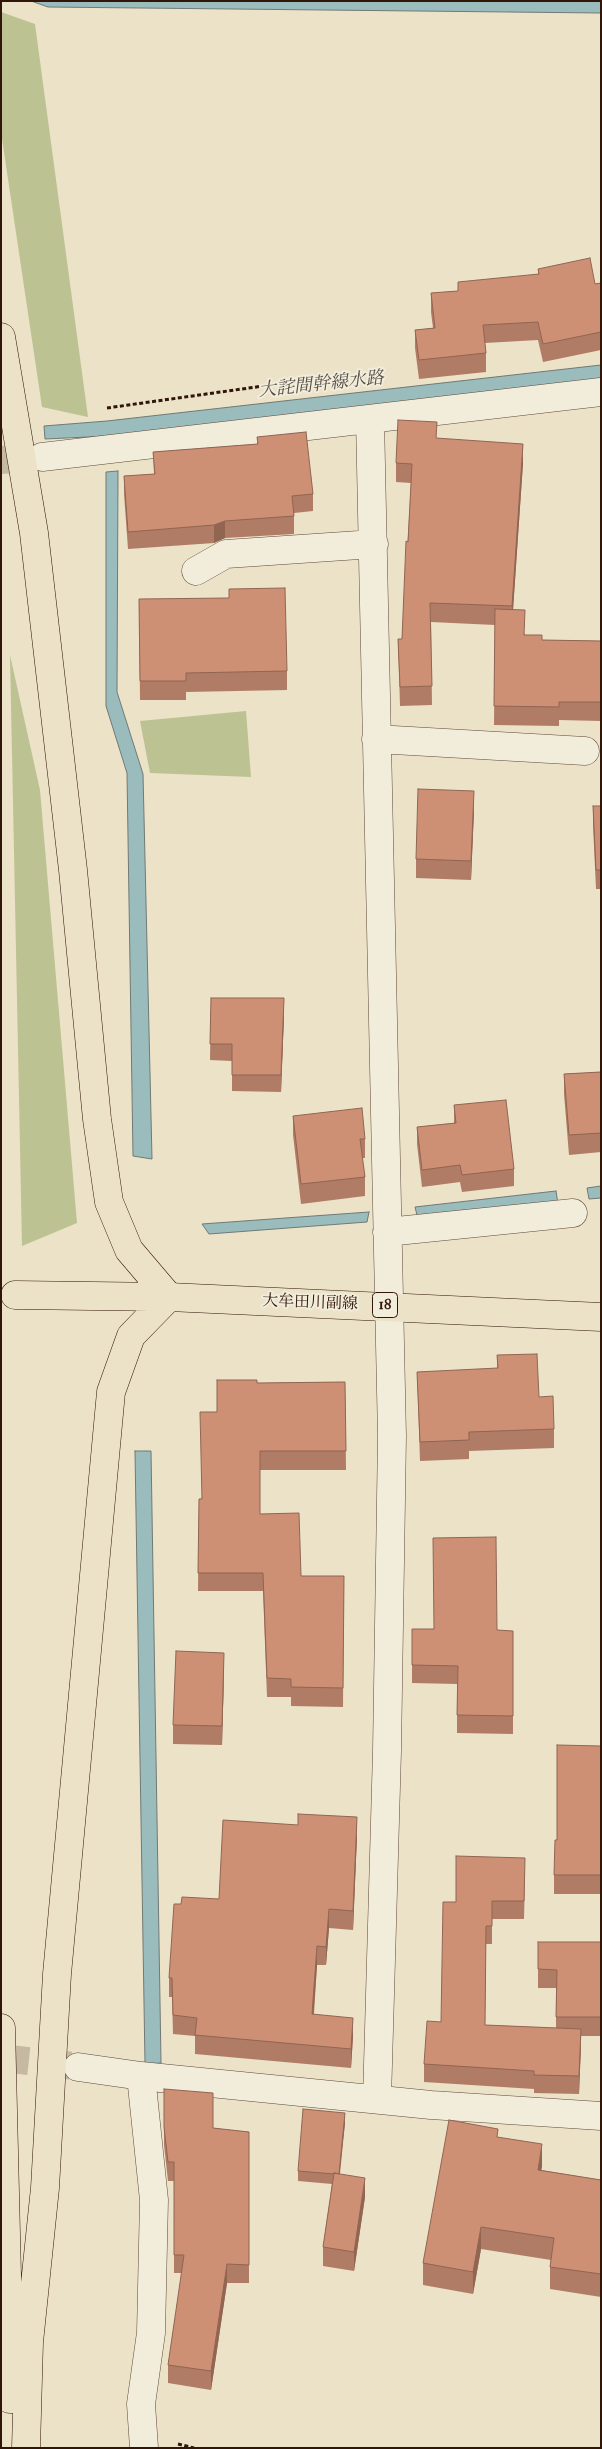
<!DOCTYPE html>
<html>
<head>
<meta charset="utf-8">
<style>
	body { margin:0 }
	#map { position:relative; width:602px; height:2449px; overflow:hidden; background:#ebe2c8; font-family:"IM FELL French Canon",serif }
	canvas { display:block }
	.frame { position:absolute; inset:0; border:2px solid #301509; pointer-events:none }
</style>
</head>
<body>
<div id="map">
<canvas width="602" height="2449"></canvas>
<div class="frame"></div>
</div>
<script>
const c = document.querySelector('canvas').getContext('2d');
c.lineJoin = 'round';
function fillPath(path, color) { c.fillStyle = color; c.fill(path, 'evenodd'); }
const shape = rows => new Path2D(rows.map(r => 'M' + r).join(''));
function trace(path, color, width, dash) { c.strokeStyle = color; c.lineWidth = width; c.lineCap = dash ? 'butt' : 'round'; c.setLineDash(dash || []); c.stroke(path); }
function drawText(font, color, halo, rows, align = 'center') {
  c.font = font + ' "IM FELL French Canon","Noto Serif JP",serif'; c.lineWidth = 4; c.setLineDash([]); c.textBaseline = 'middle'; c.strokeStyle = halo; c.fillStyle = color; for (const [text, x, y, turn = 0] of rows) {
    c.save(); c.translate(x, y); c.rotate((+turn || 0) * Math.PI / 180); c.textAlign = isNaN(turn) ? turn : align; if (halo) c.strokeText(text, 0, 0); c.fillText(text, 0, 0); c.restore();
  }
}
const green = shape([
	[1,12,35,24,88,417,42,407,1,132],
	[10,655,40,790,77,1223,22,1246],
	[246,711,251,777,150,773,140,721]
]);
const water = shape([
	[31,1,601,1,601,13,48,7,31,1],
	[601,365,601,380,109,436,45,439,44,426,107,421,601,365],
	[118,471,117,692,143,774,152,1159,133,1156,127,773,106,706,106,472,118,471],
	[601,1186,601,1198,589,1199,587,1188,601,1186],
	[556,1191,558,1204,418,1219,415,1207,556,1191],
	[369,1212,367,1222,209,1234,202,1224,369,1212],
	[135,1451,151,1451,161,2063,145,2064,135,1451]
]);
const minorTunnel = shape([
	[1,460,42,457],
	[1,2058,74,2066]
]);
const path = shape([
	[107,408,313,379],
	[178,2444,194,2448]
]);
const minor = shape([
	[370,419,392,1436,387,1751,377,2099],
	[42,457,601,392],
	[196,571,226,554,374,544],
	[376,739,585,751],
	[387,1232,573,1213],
	[78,2067,141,2076,431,2105,601,2116],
	[141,2076,154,2200,151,2333,141,2404,144,2448]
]);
const major = shape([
	[169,1297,601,1317]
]);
const highway = shape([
	[1,337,34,533,73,870,97,1119,109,1202,129,1250,169,1297],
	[15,1295,169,1297],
	[1,2028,10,2399],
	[26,2448,29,2342,45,2188,57,1974,111,1392,131,1336,169,1297]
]);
const wall = shape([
	[538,269,595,284,601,283,601,350,543,362,538,340,485,343,486,353,486,372,419,379,415,348,415,330,433,328,431,312,431,293,458,291,538,274],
	[257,437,313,494,313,511,294,513,294,534,225,538,214,543,128,549,124,494,124,476,154,474,153,452,257,444],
	[437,438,523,463,513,609,525,635,542,640,601,641,601,721,559,720,559,726,494,725,495,625,431,622,432,705,400,706,398,639,402,639,411,483,396,482,396,463],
	[139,599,287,671,287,690,186,692,186,700,140,700],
	[593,806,601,806,601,889,596,889,593,825],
	[474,810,471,880,416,878,416,859],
	[211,998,284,1015,281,1092,232,1091,232,1061,210,1060],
	[601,1072,601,1152,569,1155,564,1094,564,1074],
	[454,1105,514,1169,514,1186,462,1192,460,1182,422,1187,417,1144,417,1127,454,1123],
	[293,1116,365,1139,365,1158,362,1158,365,1177,365,1196,301,1204,293,1135],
	[497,1355,539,1397,554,1429,554,1448,469,1451,469,1459,420,1461,417,1372,497,1369],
	[345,1382,346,1470,260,1470,260,1514,301,1576,344,1576,343,1707,291,1706,291,1697,267,1697,263,1591,198,1591,199,1499,201,1499,257,1383],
	[412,1629,513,1631,513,1734,457,1733,457,1684,412,1683],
	[224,1672,222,1745,173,1744,173,1725],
	[601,1746,601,1894,554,1894,554,1875,557,1840],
	[357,1836,353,1930,329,1928,326,1965,317,1965,314,2014,353,2036,351,2068,195,2054,195,2036,173,2034,172,1997,169,1997,169,1978,181,1904,219,1899],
	[525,1876,524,1919,492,1919,492,1944,486,1944,485,2025,556,2028,556,1988,538,1988,538,1942,601,1942,601,2036,581,2036,579,2094,534,2093,534,2089,424,2082,424,2064,441,2022,456,1902],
	[164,2089,213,2128,249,2132,249,2283,227,2283,211,2390,168,2383,168,2365,182,2273,174,2273,174,2181,168,2181,164,2145],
	[345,2123,340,2174,365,2197,354,2271,323,2266,323,2247,332,2184,298,2181,298,2171],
	[498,2137,542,2166,541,2170,601,2180,601,2297,550,2289,550,2267,551,2260,481,2249,473,2294,423,2285,423,2263]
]);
const shadedWall = shape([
	[523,444,523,463,512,625,512,606],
	[225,521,225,538,214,543,214,525],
	[474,791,474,810,471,880,471,861],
	[284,998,284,1015,281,1092,281,1075],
	[224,1653,224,1672,222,1745,222,1726],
	[357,1817,357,1836,353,1930,353,1911],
	[329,1909,329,1928,326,1965,326,1947],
	[317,1946,317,1965,312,2033,312,2014],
	[353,2018,353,2036,351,2068,351,2049],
	[581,2029,581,2047,579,2094,579,2076],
	[345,2113,345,2123,338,2185,338,2175],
	[542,2144,542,2166,538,2192,538,2170],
	[365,2178,365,2197,354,2271,354,2252],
	[481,2227,481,2249,473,2294,473,2272],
	[227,2264,227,2283,211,2390,211,2371]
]);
const building = shape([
	[590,258,595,284,601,283,601,332,543,344,538,322,483,325,486,353,419,360,415,330,435,328,431,293,458,291,458,282,539,274,538,269,590,258],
	[398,420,437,422,436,438,523,444,512,606,430,603,432,686,400,687,398,639,402,639,406,541,408,542,412,464,396,463,398,420],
	[306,432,313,494,292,496,294,516,225,521,214,525,128,532,124,476,155,474,153,452,258,444,257,437,306,432],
	[285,588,287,671,186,673,186,681,140,681,139,599,229,598,229,589,285,588],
	[495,609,525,610,524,635,542,635,542,640,601,641,601,702,559,702,559,707,494,706,495,609],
	[418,789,474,791,471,861,416,859,418,789],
	[593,806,601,806,601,870,596,870,593,806],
	[211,998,284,998,281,1075,232,1075,232,1044,210,1044,211,998],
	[601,1072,601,1133,569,1135,564,1074,601,1072],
	[506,1100,514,1169,462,1175,460,1165,422,1170,417,1127,456,1123,454,1105,506,1100],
	[362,1108,365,1139,360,1139,365,1177,301,1184,293,1116,362,1108],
	[537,1354,539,1397,553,1396,554,1429,469,1432,469,1440,420,1442,417,1372,498,1368,497,1355,537,1354],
	[217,1380,257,1380,257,1383,345,1382,346,1451,260,1451,260,1514,299,1513,301,1576,344,1576,343,1688,291,1687,291,1679,267,1678,263,1573,198,1573,199,1499,202,1499,200,1412,217,1412,217,1380],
	[496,1537,497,1630,513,1631,513,1716,457,1715,458,1666,412,1665,412,1629,434,1629,433,1538,496,1537],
	[176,1651,224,1653,222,1726,173,1725,176,1651],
	[557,1745,601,1746,601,1875,554,1875,555,1840,557,1840,557,1745],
	[298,1814,357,1817,353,1911,329,1909,326,1947,317,1946,312,2014,353,2018,351,2049,195,2035,197,2018,173,2015,172,1978,169,1978,174,1904,181,1904,182,1897,219,1899,223,1820,298,1825,298,1814],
	[456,1856,525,1858,524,1901,492,1901,492,1926,486,1926,485,2025,581,2029,579,2076,534,2075,534,2071,424,2064,427,2021,441,2022,443,1902,456,1902,456,1856],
	[538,1942,601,1942,601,2017,556,2017,557,1970,538,1969,538,1942],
	[164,2089,213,2093,213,2128,249,2132,249,2265,227,2264,211,2371,168,2365,184,2255,174,2255,174,2162,168,2162,164,2127,164,2089],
	[303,2109,345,2113,339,2174,334,2173,334,2174,298,2171,303,2109],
	[449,2120,498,2129,497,2137,542,2144,538,2170,601,2180,601,2274,550,2267,554,2238,481,2227,473,2272,423,2263,449,2120],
	[334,2173,365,2178,354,2252,323,2247,334,2173]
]);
const shields = [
	[385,1305,25]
];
const shieldNames = [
	["18",385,1305]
];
const streetNames = [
	["大牟田川副線",310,1303,2]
];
const waterNames = [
	["大詫間幹線水路",321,385,-6]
];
fillPath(green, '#bdc292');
fillPath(water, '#9abcbd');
trace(water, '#707975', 1);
trace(minorTunnel, '#c6b9a2', 28, [28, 14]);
trace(minor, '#5f4839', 29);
trace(major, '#301509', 29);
trace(highway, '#301509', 29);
trace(path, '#301509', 3, [4, 2.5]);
trace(minor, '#f2ecdb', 28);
trace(major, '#ebe2c8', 28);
trace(highway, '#ebe2c8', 28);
fillPath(wall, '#b17c65');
fillPath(shadedWall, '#906552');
fillPath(building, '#ce9075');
trace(building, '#906552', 1);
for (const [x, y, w] of shields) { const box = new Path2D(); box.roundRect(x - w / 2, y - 12.5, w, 25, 4); c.fillStyle = '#f2ecdb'; c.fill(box); trace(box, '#301509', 1); }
drawText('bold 15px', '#301509', null, shieldNames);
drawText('16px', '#301509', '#f2ecdb', streetNames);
drawText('italic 18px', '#554f48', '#f2ecdb', waterNames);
</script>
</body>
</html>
